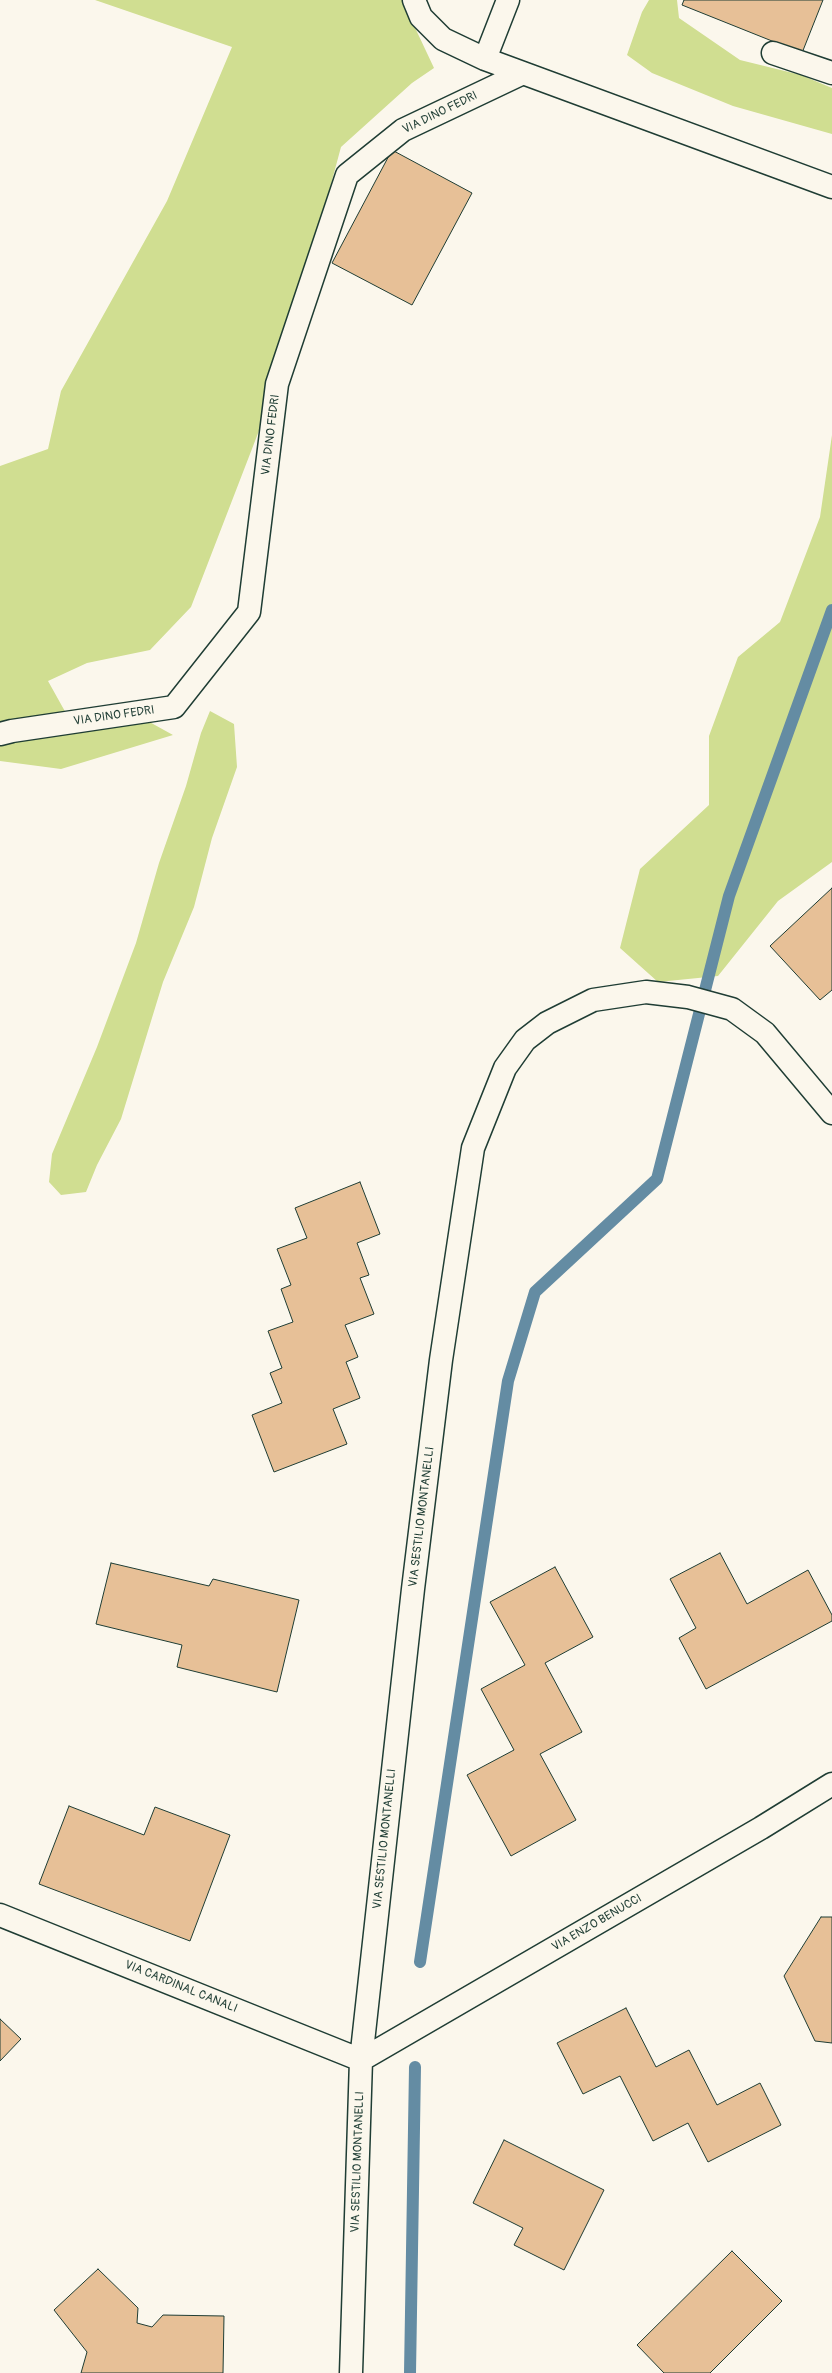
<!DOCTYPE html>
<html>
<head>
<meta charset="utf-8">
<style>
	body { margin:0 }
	canvas { display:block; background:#fbf7ec }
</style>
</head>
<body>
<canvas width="832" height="2373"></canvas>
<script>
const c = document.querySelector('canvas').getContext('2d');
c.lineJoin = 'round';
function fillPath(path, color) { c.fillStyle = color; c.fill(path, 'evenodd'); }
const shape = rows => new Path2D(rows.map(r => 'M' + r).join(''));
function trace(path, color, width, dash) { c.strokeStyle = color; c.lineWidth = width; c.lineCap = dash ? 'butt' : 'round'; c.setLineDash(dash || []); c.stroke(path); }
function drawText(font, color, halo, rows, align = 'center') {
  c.font = font + ' Pangolin,sans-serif'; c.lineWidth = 3.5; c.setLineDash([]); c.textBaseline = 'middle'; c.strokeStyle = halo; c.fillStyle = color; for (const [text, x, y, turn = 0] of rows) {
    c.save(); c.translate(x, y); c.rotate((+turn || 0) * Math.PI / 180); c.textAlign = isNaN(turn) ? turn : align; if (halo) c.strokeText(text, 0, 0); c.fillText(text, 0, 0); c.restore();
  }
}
const green = shape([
	[95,0,402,0,434,68,412,83,341,147,277,384,191,607,150,650,87,663,48,681,67,715,126,709,173,735,61,769,0,761,0,466,48,449,61,391,167,201,232,47],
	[649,0,677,0,679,18,740,60,801,75,832,88,832,134,733,106,652,73,627,55,642,12],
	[832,435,832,862,778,901,718,976,658,982,620,948,640,869,709,805,709,736,738,657,780,622,820,517],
	[210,711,234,724,237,767,212,838,194,907,163,982,121,1119,97,1165,86,1192,61,1195,49,1182,52,1154,97,1047,136,943,159,863,186,786,201,733]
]);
const stream = shape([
	[420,1962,508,1381,535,1292,657,1179,729,896,832,610],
	[410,2373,415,2067]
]);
const building = shape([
	[684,0,823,0,802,53,682,5,684,0],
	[392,150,472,193,412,305,332,263,392,150],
	[832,888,832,990,820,1000,770,946,832,888],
	[360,1182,380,1234,357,1243,369,1275,360,1278,374,1314,345,1325,358,1357,346,1362,360,1398,333,1409,347,1444,274,1472,252,1415,282,1403,270,1373,282,1368,268,1331,293,1322,281,1289,291,1285,277,1249,307,1238,295,1208,360,1182],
	[720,1553,747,1604,808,1570,832,1615,832,1621,706,1689,679,1638,696,1628,670,1579,720,1553],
	[111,1563,209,1586,213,1579,299,1600,277,1692,177,1667,182,1645,96,1624,111,1563],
	[555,1567,593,1637,545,1663,582,1732,540,1754,576,1820,511,1856,467,1775,514,1750,481,1689,525,1665,490,1602,555,1567],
	[69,1806,144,1835,155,1807,230,1835,190,1941,39,1884,69,1806],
	[821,1917,832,1917,832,2043,815,2041,784,1976,821,1917],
	[626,2008,656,2067,689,2050,717,2105,760,2083,781,2125,708,2162,688,2123,653,2141,620,2076,583,2094,557,2043,626,2008],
	[0,2019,21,2039,0,2061,0,2019],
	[504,2140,604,2190,564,2270,514,2245,523,2228,473,2203,504,2140],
	[732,2251,782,2301,710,2373,664,2373,637,2345,732,2251],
	[98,2269,138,2308,137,2323,152,2327,163,2315,224,2316,223,2373,81,2373,87,2352,54,2310,98,2269]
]);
const minor = shape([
	[414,0,421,17,443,39,485,59,832,187],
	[773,53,832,73],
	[485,59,508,0],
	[0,734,12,731,174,707,249,612,277,384,347,175,403,130,523,73],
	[0,1915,361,2060,761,1828,832,1784],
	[351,2373,361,2060,413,1589,441,1360,473,1148,505,1068,525,1040,547,1023,593,1000,646,992,688,997,732,1009,765,1033,832,1113]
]);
const streetNames = [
	["VIA DINO FEDRI",440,113,-26],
	["VIA DINO FEDRI",271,435,-83],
	["VIA DINO FEDRI",114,716,-8],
	["VIA SESTILIO MONTANELLI",422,1517,-83],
	["VIA SESTILIO MONTANELLI",385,1839,-84],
	["VIA ENZO BENUCCI",597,1923,-30],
	["VIA CARDINAL CANALI",181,1987,22],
	["VIA SESTILIO MONTANELLI",358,2162,-88]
];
fillPath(green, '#d0de91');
trace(stream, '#648ca3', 12);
fillPath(building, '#e7c097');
trace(building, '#1f3d34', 1);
trace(minor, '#1f3d34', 25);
trace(minor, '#fbf7ec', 22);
drawText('12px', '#1f3d34', '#fbf7ec', streetNames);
</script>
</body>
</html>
